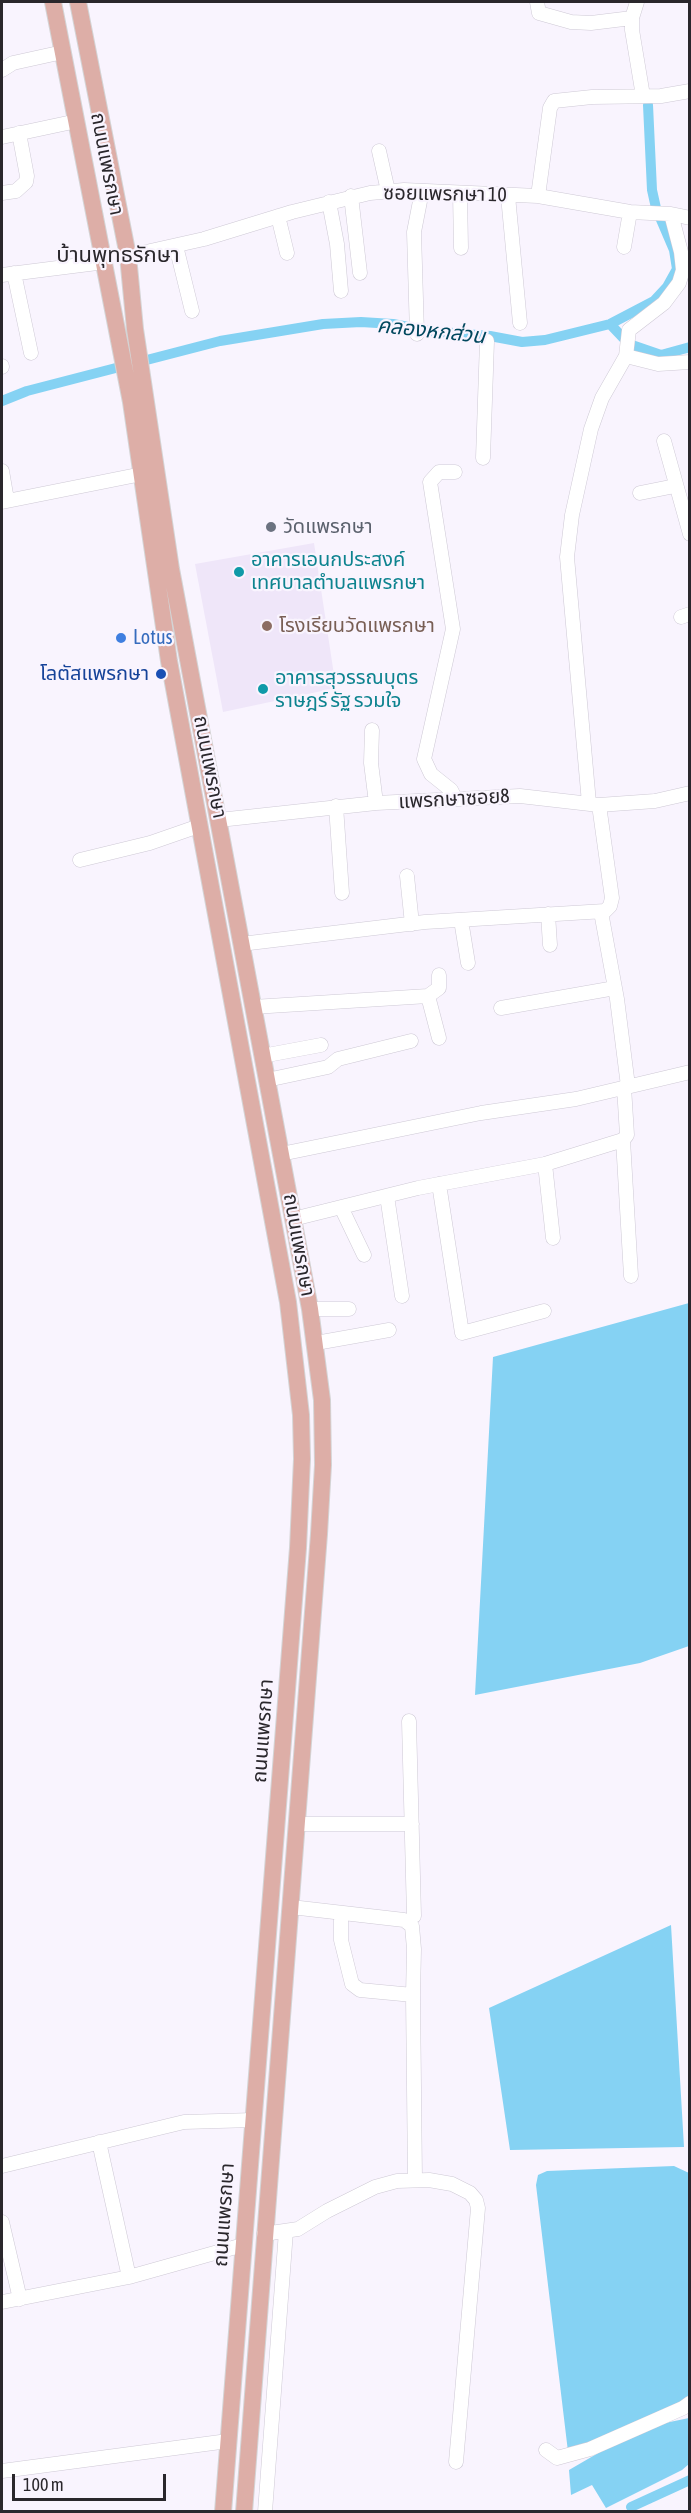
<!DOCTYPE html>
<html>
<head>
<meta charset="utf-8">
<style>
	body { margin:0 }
	#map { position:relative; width:691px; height:2513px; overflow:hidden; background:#f9f4fe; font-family:"Asap Condensed",sans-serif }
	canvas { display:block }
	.frame { position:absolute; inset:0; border:3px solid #2a272c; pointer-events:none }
	.scale { position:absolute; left:12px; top:2474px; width:154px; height:27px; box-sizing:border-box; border:3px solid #2a272c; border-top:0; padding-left:8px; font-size:18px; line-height:21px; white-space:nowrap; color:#2a272c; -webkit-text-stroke:4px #f9f4fe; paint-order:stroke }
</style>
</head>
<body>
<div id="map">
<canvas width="691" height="2513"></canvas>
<div class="frame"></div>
<div class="scale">100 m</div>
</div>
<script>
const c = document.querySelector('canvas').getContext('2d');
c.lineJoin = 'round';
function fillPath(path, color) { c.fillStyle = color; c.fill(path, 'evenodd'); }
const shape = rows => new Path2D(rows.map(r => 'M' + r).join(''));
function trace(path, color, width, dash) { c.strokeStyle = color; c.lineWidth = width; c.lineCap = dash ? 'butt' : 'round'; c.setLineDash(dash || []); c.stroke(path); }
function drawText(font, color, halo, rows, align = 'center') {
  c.font = font + ' "Asap Condensed","Noto Sans Thai",sans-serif'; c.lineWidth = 4.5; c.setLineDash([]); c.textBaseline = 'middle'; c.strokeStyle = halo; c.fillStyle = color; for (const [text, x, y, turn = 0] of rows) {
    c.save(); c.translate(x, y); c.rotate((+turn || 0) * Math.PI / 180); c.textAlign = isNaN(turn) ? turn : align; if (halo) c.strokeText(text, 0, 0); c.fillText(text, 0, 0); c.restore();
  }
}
const built = shape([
	[314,543,336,688,223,712,195,564]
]);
const water = shape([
	[689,1303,689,1646,640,1663,475,1695,493,1357],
	[671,1925,684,2147,510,2150,489,2008],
	[674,2166,689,2173,689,2402,569,2460,536,2185,538,2175,547,2171],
	[689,2418,689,2464,682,2470,606,2508,592,2485,571,2495,569,2470,624,2438,665,2423]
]);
const canal = shape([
	[610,324,629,344,661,355,690,347],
	[2,401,27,391,220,341,323,324,361,322,393,324,429,331,490,336,522,342,545,340,610,324,654,301,667,287,677,269,674,250,656,208,652,190,648,105],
	[631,2507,690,2480]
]);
const minor = shape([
	[537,2,539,13,571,22,591,23,632,18],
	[637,2,632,18,632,30,643,96],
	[2,70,13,63,63,52],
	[2,137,77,121],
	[379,151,388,191],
	[2,193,16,191,26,182,27,176,19,133],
	[460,193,461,248],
	[351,196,360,273],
	[508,196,520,323],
	[538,196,630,212,671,214],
	[329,202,337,244,341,291],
	[278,216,287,253],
	[176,246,192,311],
	[624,247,630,212],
	[128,256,204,239,292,212,370,193,404,190,538,196,550,108,554,101,592,97,661,96,690,91],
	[14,273,31,353],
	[2,275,105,262],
	[417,334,414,232,422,191],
	[626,356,658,364,690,362],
	[2,366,2,367],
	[664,441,690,534],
	[483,458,487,341],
	[2,471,7,500],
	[455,472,439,472,430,482,453,629,424,759,431,774,451,790,455,798],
	[640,493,675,486],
	[2,502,142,474],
	[681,617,690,614],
	[372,730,371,763,376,803],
	[589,803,567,557,572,515,591,429,602,398,626,356,629,330,664,303,679,283,683,270,681,252,671,214,690,218],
	[336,806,342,893],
	[219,820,376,803,520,796,599,805,655,801,690,793],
	[80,860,150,843,199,826],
	[407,876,412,924],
	[601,912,617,999,628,1086],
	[548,914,550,945],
	[461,920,468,963],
	[241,944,425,922,605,911,610,906,612,898,599,805],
	[428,996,439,988,439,975],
	[253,1007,428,996,439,1038],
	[501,1008,615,988],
	[262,1056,321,1045],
	[267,1080,328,1067,338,1059,411,1041],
	[623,1140,631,1276],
	[281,1154,481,1113,576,1099,690,1072],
	[545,1164,553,1238],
	[439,1184,462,1333,544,1311],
	[387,1196,402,1296],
	[341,1207,364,1255],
	[293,1219,418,1188,545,1164,623,1140,627,1135,624,1087],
	[310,1309,349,1309],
	[316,1343,389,1330],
	[409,1721,414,1916],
	[297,1824,412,1824],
	[291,1907,404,1920,412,1926,414,1949,413,1995,415,2180],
	[341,1913,341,1940,352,1984,360,1990,413,1995],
	[99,2142,129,2277],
	[2,2166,184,2122,253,2120],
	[2,2222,20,2299],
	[264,2234,298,2229,327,2211,375,2187,397,2181,429,2180,452,2184,470,2193,476,2200,478,2208,456,2462],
	[2,2302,129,2277,243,2245],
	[546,2450,557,2458,590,2449,683,2408,690,2403],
	[2,2471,228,2441],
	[265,2512,286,2231]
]);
const major = shape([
	[53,2,131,402,169,661,288,1302,301,1415,302,1459,298,1548,223,2512],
	[78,2,128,256,135,329,171,569,310,1309,322,1400,323,1465,319,1534,244,2512]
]);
const markers = [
	[271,527,6,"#6b7280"],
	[239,572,6,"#0f9aa8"],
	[267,626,6,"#8d6e63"],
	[121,638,6,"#3f7fe0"],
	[161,674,6,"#1a4fb4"],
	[263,689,6,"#0f9aa8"]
];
const streetNames = [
	["ถนนแพรกษา",107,164,79],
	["ซอยแพรกษา 10",445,194,1],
	["ถนนแพรกษา",210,767,79],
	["แพรกษาซอย8",454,799,-3],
	["ถนนแพรกษา",299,1245,80],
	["ถนนแพรกษา",263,1731,-86],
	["ถนนแพรกษา",224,2215,-86]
];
const worshipNames = [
	["วัดแพรกษา",283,527]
];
const cultureNames = [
	["อาคารเอนกประสงค์",251,560],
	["เทศบาลตำบลแพรกษา",251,583],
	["อาคารสุวรรณบุตร",275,678],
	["ราษฎร์ รัฐ รวมใจ",275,701]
];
const educationNames = [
	["โรงเรียนวัดแพรกษา",279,626]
];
const shopNames = [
	["Lotus",133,638]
];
const transitNames = [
	["โลตัสแพรกษา",149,674]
];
const waterNames = [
	["คลองหกส่วน",431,331,6]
];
const quarterNames = [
	["บ้านพุทธรักษา",118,255]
];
fillPath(built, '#efe6f9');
fillPath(water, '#85d2f3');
trace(canal, '#85d2f3', 10);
trace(minor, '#cec9d5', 15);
trace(major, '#d4d4d5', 18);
trace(minor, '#fff', 14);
trace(major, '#ddaea7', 16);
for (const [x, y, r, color] of markers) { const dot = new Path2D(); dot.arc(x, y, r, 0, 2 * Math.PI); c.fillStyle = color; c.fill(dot); trace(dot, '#f9f4fe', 2); }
drawText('20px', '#2a272c', '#f9f4fe', streetNames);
drawText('20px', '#5b616d', '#f9f4fe', worshipNames, 'left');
drawText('20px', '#0d838f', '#f9f4fe', cultureNames, 'left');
drawText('20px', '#785e54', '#f9f4fe', educationNames, 'left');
drawText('20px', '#366cbe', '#f9f4fe', shopNames, 'left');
drawText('20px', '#164399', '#f9f4fe', transitNames, 'right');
drawText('italic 21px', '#00475d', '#f9f4fe', waterNames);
drawText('22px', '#2a272c', '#f9f4fe', quarterNames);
</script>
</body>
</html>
